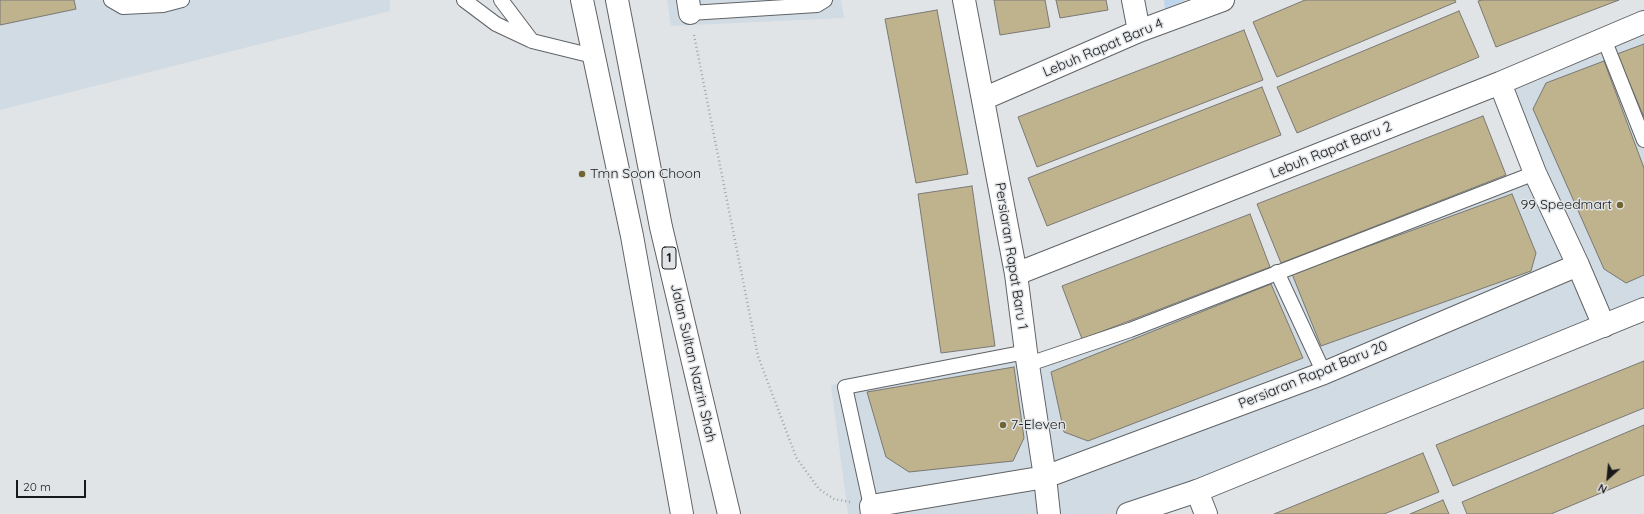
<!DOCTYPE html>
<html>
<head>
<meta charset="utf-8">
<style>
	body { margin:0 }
	#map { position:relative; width:1644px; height:514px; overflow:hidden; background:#e1e4e7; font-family:Quicksand,sans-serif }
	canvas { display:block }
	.north { position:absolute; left:1588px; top:458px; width:40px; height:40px; -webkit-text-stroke:3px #e1e4e7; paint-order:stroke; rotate:207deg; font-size:11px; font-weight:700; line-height:16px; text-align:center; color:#18191a }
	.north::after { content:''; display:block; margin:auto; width:14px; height:18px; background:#18191a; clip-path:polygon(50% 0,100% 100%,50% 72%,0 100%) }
	.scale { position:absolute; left:16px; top:480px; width:70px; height:18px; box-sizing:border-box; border:2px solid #18191a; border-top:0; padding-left:5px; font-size:12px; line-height:14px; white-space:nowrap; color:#18191a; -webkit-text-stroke:3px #e1e4e7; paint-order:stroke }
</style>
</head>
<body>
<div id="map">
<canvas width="1644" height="514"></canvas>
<div class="north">N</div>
<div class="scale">20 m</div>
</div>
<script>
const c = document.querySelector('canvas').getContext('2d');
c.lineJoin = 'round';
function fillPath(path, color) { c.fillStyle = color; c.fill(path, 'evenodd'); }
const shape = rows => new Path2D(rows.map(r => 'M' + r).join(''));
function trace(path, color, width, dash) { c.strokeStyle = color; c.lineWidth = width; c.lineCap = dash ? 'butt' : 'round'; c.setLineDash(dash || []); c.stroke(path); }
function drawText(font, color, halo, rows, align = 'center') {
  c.font = font + ' Quicksand,sans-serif'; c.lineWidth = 3; c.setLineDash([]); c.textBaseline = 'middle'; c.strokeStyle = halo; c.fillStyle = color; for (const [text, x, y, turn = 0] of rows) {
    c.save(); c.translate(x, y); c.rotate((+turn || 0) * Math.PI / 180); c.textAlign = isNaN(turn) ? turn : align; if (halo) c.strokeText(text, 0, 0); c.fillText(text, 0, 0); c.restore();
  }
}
const built = shape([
	[0,0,390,0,390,11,0,110],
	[667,0,841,0,844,18,671,26],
	[1644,28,1644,314,1118,514,848,514,831,385,1050,354,1535,172,1508,83]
]);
const green = shape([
	[1164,0,1186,0,1165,9]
]);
const building = shape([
	[0,0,74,0,76,9,0,25,0,0],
	[994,0,1045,0,1050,27,1000,35,994,0],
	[1056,0,1106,0,1108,10,1060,18,1056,0],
	[1305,0,1455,0,1456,2,1277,77,1253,22,1305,0],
	[1482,0,1619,0,1496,47,1478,1,1482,0],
	[937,10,968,174,916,183,885,19,937,10],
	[1459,11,1479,57,1297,133,1277,87,1459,11],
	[1244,30,1263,80,1037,167,1018,117,1244,30],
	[1644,44,1644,117,1617,54,1644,44],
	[1604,61,1644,168,1644,275,1626,283,1604,269,1533,109,1546,83,1604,61],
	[1262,87,1281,135,1047,226,1028,178,1262,87],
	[1483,116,1506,175,1281,263,1257,204,1483,116],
	[972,186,995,346,941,353,918,194,972,186],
	[1512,194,1536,253,1531,271,1321,346,1292,274,1512,194],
	[1250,214,1270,267,1082,339,1062,286,1250,214],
	[1271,284,1303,358,1088,441,1064,432,1051,372,1271,284],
	[1644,361,1644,408,1453,486,1436,445,1644,361],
	[1014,367,1024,438,1013,461,909,472,886,457,867,392,1014,367],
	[1644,425,1644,475,1551,514,1467,514,1462,502,1644,425],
	[1423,453,1439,492,1384,514,1274,514,1423,453],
	[1443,500,1449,514,1410,514,1443,500]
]);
const path = shape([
	[694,35,758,356,796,457,819,489,834,499,850,502]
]);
const lane = shape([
	[111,0,123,7,163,5,182,0],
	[464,0,496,24,530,40],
	[501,0,532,41,593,56],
	[690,13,817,5,825,0],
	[1604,39,1644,140],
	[1277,272,1324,373],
	[1029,364,1130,330,1535,173],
	[871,506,845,387,1026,352]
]);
const street = shape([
	[688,0,690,13],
	[964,0,1016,274,1026,352,1045,477,1049,514],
	[1133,0,1139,31],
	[1500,83,1535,173,1578,265,1604,326],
	[983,99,1139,31,1223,0],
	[1016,274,1500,83,1644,22],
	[1197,491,1206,514],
	[872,514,871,506,1045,477,1324,373,1578,265]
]);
const secondary = shape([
	[1128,514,1197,491,1644,309]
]);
const highway = shape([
	[582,0,632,236,682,514],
	[617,0,661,227,729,514]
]);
const markers = [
	[582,174,4,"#736331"],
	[1620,205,4,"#736331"],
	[1003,425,4,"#736331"]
];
const shields = [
	[669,258,14]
];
const shieldNames = [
	["1",669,258]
];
const streetNames = [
	["Lebuh Rapat Baru 4",1103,48,-23],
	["Lebuh Rapat Baru 2",1331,150,-22],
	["Persiaran Rapat Baru 1",1011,256,81],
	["Jalan Sultan Nazrin Shah",693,363,77],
	["Persiaran Rapat Baru 20",1313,375,-22]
];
const poiNames = [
	["Tmn Soon Choon",590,174],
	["99 Speedmart",1612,205,"right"],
	["7-Eleven",1011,425]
];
fillPath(built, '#d1dbe3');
fillPath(green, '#bdd6ed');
fillPath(building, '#bfb38e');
trace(building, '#797874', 1);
trace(lane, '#606366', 16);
trace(street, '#606366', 24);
trace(secondary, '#606366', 24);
trace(highway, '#606366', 24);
trace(path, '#a3a6a8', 2.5, [1, 3]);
trace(lane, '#fff', 14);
trace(street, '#fff', 22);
trace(secondary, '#fff', 22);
trace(highway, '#fff', 22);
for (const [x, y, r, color] of markers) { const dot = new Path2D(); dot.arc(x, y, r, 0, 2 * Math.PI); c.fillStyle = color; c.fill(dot); trace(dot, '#e1e4e7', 1.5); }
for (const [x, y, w] of shields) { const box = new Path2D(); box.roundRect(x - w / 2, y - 11, w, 22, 3); c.fillStyle = '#e1e4e7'; c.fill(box); trace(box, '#18191a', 1); }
drawText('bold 13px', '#18191a', null, shieldNames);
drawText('14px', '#18191a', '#e1e4e7', streetNames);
drawText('14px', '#18191a', '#e1e4e7', poiNames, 'left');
</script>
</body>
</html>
